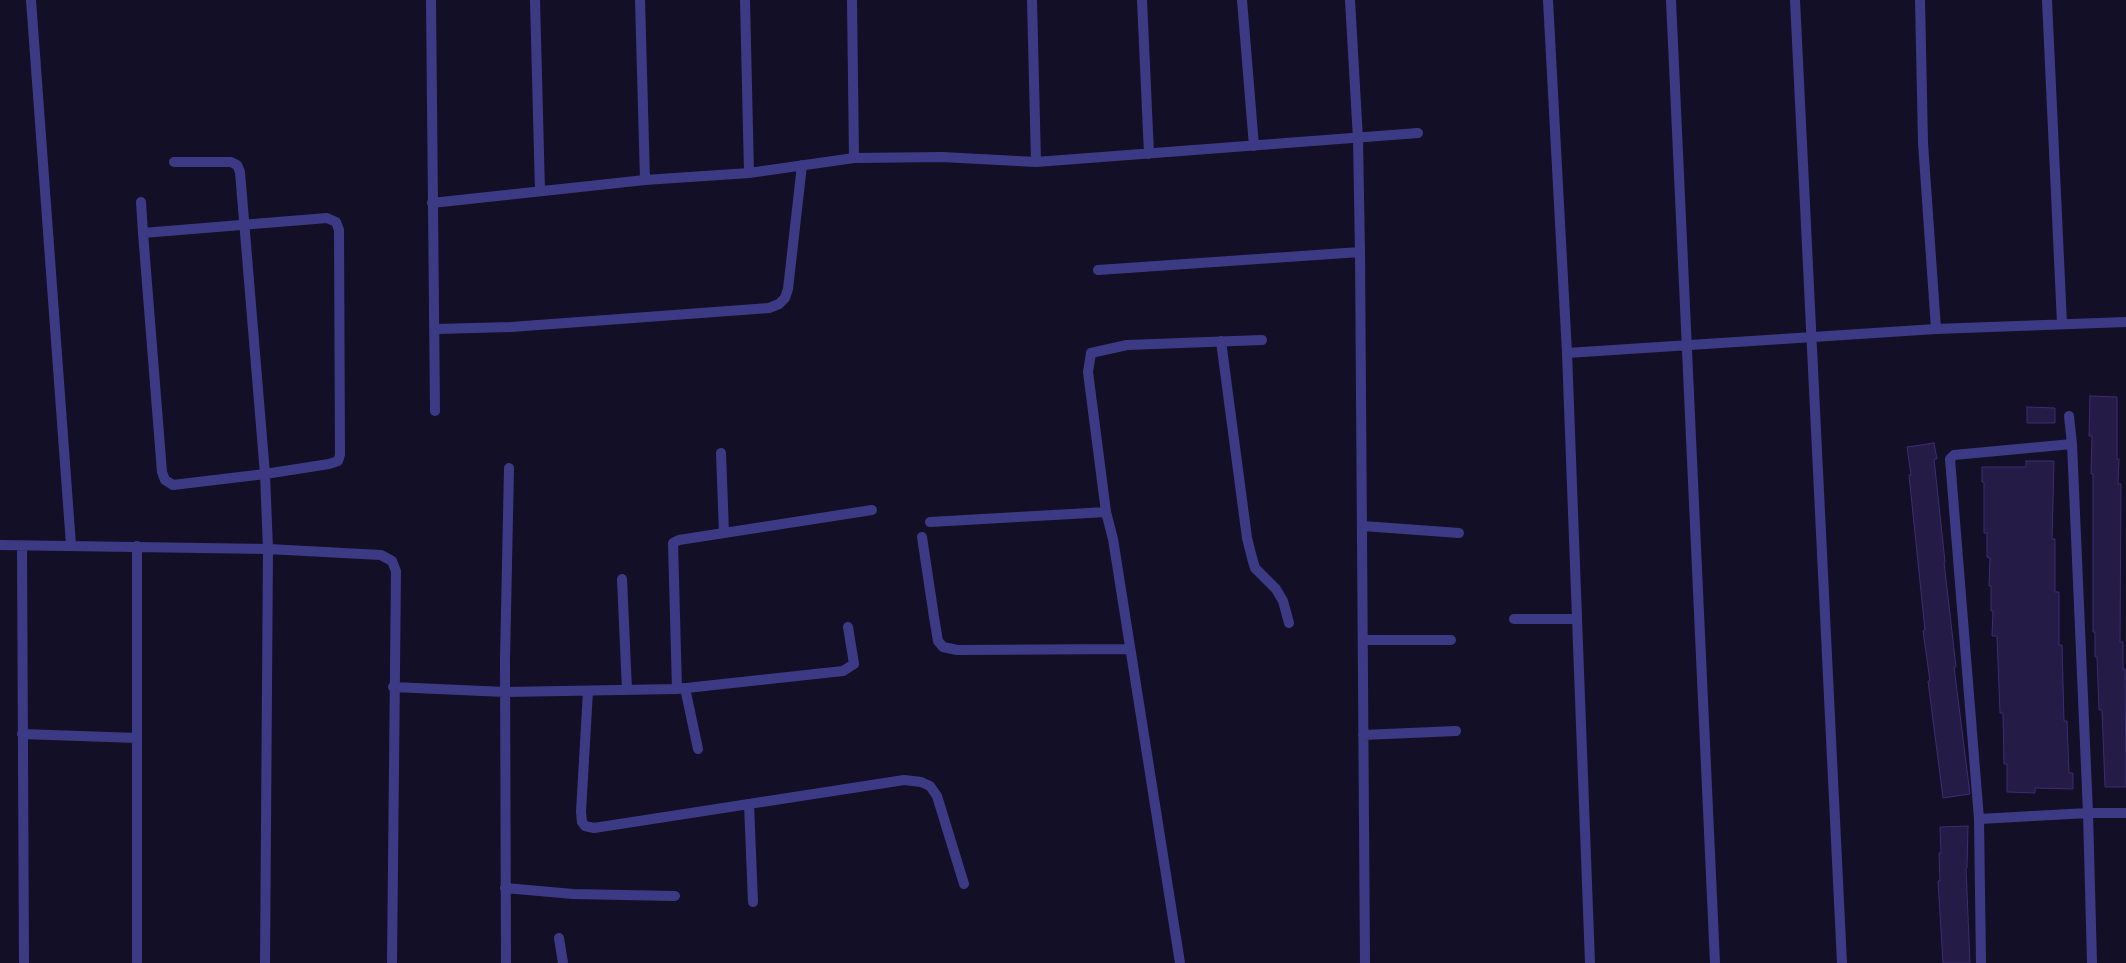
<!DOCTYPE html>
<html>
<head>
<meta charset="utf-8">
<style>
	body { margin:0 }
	canvas { display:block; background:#130f26 }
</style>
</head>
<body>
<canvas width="2126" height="963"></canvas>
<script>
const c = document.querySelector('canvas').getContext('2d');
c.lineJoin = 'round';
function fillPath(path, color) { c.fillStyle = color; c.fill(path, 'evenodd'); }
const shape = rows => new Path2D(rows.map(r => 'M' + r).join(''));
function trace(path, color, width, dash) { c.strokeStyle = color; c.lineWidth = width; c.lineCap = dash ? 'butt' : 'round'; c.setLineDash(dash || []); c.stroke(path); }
const building = shape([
	[2090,396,2117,397,2117,459,2119,459,2118,484,2121,484,2120,642,2123,642,2123,669,2125,669,2126,787,2105,787,2102,710,2099,710,2097,657,2095,657,2095,632,2093,632,2093,474,2091,474,2092,436,2089,436,2090,396],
	[2027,407,2055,408,2055,423,2027,423,2027,407],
	[1934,443,1937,459,1934,459,1937,487,1945,562,1944,562,1956,667,1954,667,1970,794,1943,798,1928,681,1930,681,1923,631,1925,630,1909,475,1911,475,1907,447,1934,443],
	[2026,461,2054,461,2052,539,2055,539,2055,592,2059,592,2059,645,2062,645,2064,721,2067,721,2069,773,2073,773,2073,789,2035,788,2035,793,2007,792,2007,764,2004,764,2003,713,2000,713,1997,636,1992,636,1993,611,1991,611,1991,586,1989,586,1990,558,1987,557,1987,533,1984,533,1984,482,1982,482,1982,467,2026,467,2026,461],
	[1968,826,1967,868,1966,868,1970,963,1943,963,1938,881,1940,881,1939,853,1941,853,1940,827,1968,826]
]);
const service = shape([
	[685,688,698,749],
	[749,804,753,902]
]);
const minor = shape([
	[31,0,71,545],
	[431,0,435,411],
	[535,0,540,191],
	[640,0,645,180],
	[745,0,749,173],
	[852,0,854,158],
	[1032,0,1036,162],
	[1142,0,1149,154],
	[1242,0,1254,146],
	[1350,0,1358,139,1360,252,1365,963],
	[1548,0,1567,353,1590,963],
	[1671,0,1715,963],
	[1795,0,1842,963],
	[1920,0,1923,143,1936,329],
	[2047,0,2062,324],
	[174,162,231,162,237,165,240,172,265,474,268,549,265,963],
	[141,202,143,233,162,472,165,480,173,485,265,474,329,464,338,461,340,455,339,230,336,222,327,218,143,233],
	[432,203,645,180,749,173,854,158,942,157,1036,162,1418,133],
	[1098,270,1360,252],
	[436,329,511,327,769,308,779,304,785,298,788,289,802,165],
	[1221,341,1247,538,1252,558,1255,568,1276,589,1283,601,1289,623],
	[1567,353,1936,329,2126,322],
	[2069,416,2072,444,2088,813,2092,963],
	[721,453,724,533],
	[1106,512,1088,372,1091,353,1127,345,1262,340],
	[930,522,1106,512,1113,539,1180,963],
	[1363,526,1459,533],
	[922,537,934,617,938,641,943,647,957,650,1130,649],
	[0,545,268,549,381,555,392,561,396,571,392,963],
	[137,546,137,963],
	[22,547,24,963],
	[622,579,627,690],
	[1514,619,1577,619],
	[1363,640,1451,640],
	[393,687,505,692,677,689,843,671,854,664,848,627],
	[677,689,673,543,679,540,872,510],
	[588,691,581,812,582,822,585,826,594,828,904,780,921,782,930,786,937,796,964,884],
	[22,734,137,738],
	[1363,735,1456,731],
	[1979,819,2088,813,2126,813],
	[505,888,573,894,675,896],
	[559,938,563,963],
	[506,963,505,660,509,468],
	[1981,963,1979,819,1950,459,1954,455,2072,444]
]);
fillPath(building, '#241b47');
trace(building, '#3b2d73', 1);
trace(service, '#3d3a85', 10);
trace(minor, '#3d3a85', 10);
</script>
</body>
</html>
